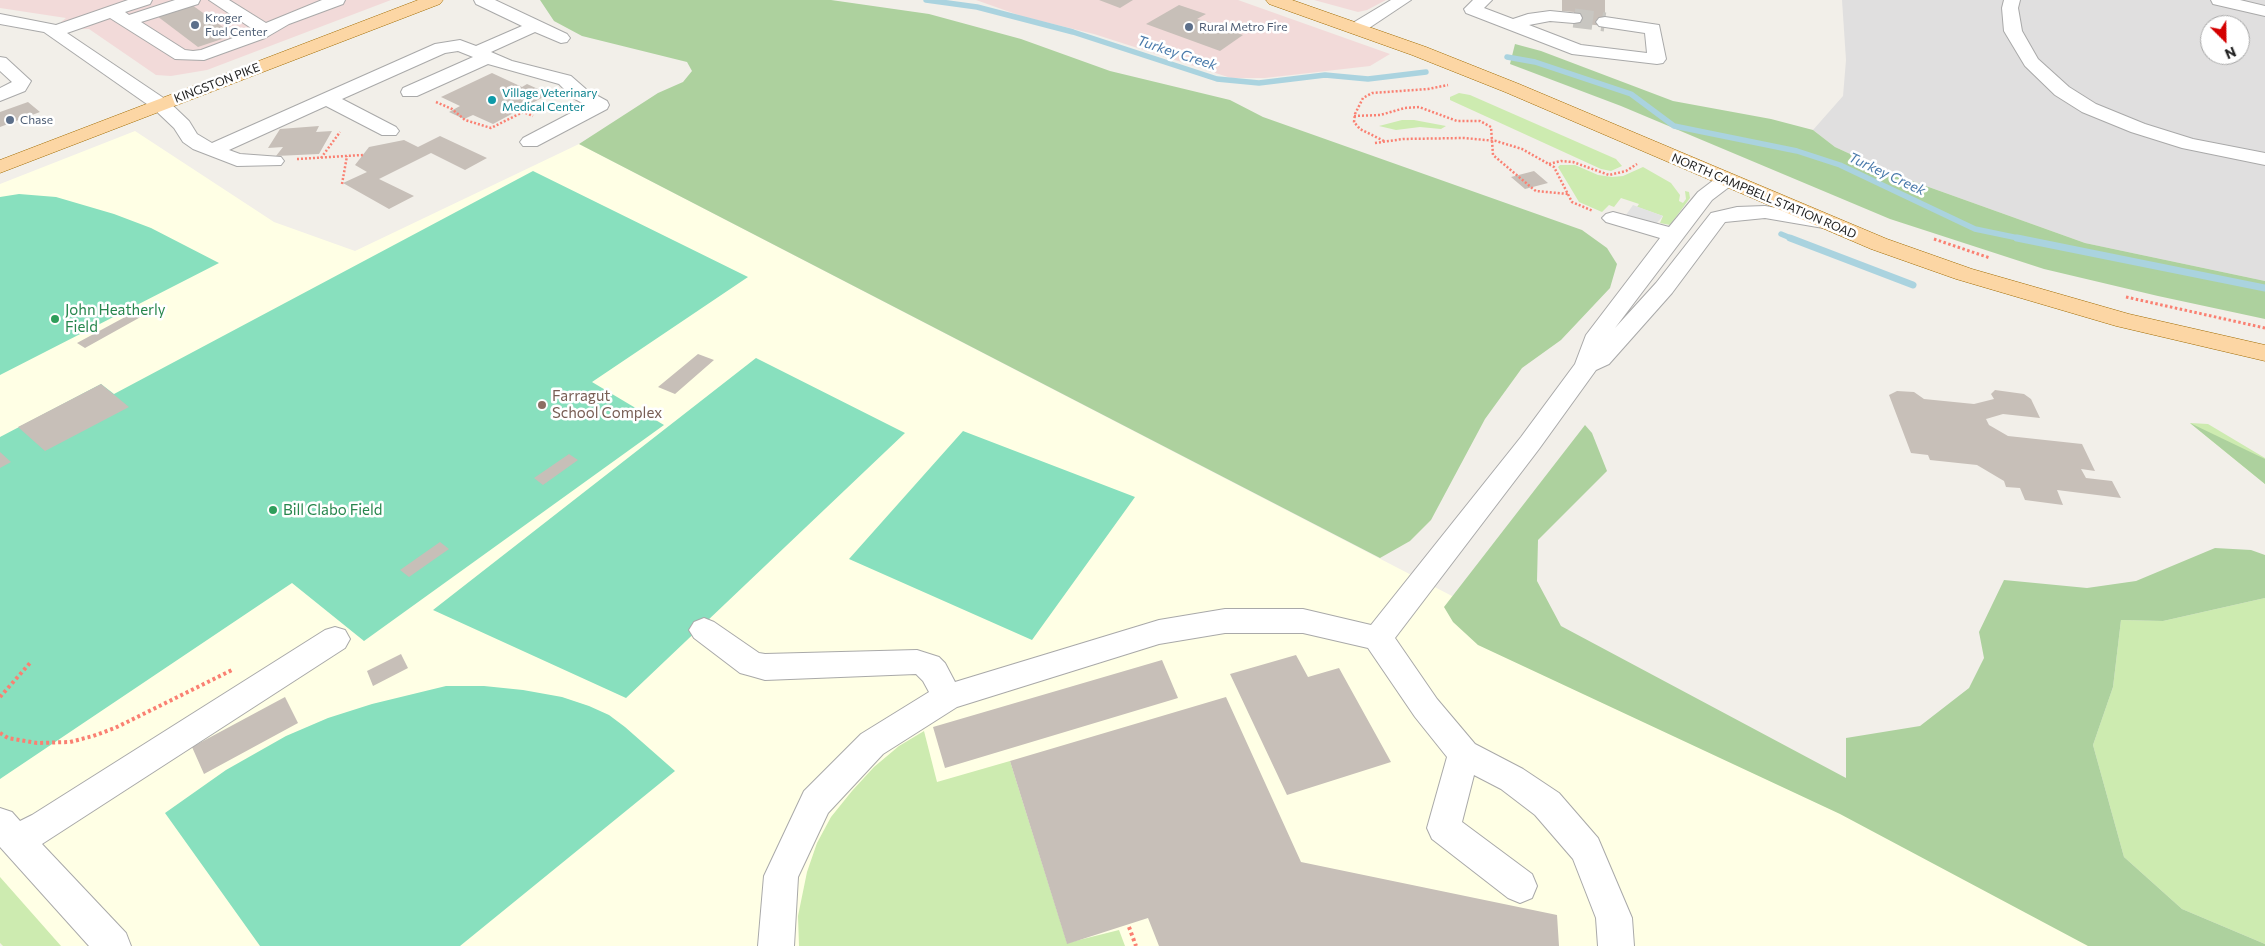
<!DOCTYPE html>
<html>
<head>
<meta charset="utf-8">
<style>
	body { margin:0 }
	#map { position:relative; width:2265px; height:946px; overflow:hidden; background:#f2efe9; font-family:Commissioner,sans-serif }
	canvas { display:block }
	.north { position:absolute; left:2200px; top:15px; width:50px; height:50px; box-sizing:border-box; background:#fff; border:1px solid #a7a7a7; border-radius:50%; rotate:157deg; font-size:14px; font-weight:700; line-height:20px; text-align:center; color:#222 }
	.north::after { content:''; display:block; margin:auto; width:18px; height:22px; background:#d40000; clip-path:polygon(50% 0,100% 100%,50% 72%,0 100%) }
</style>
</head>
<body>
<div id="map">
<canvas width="2265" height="946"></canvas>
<div class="north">N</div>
</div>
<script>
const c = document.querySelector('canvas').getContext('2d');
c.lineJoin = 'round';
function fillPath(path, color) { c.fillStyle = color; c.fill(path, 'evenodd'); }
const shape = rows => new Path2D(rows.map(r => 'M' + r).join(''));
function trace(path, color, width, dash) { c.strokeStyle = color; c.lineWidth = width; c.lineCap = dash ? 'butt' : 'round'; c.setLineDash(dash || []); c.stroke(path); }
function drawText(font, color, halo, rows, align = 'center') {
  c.font = font + ' Commissioner,sans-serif'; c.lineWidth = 5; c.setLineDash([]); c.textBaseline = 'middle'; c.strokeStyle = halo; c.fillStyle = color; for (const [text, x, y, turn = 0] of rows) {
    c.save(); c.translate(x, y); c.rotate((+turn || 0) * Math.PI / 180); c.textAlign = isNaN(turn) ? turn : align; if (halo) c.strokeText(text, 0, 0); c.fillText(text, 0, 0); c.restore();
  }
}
const residential = shape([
	[1842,0,2265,0,2265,281,2085,243,1898,176,1835,147,1813,130,1843,96,1846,60],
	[2210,25,2240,25,2240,55,2210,55]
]);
const commercial = shape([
	[0,0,391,0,207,70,171,76,156,75,89,29,77,29,61,22,66,18,0,8],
	[976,0,1238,0,1390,54,1370,66,1265,78,1231,78,1094,34,1024,17],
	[1314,0,1386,0,1367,10,1358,12]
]);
const education = shape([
	[135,131,274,222,355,251,579,144,2128,946,3,946,0,943,0,184]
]);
const grass = shape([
	[1459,93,1470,95,1616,159,1622,166,1611,171,1601,169,1450,100,1450,97],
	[1402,120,1414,120,1446,126,1441,129,1420,127,1396,130,1379,126],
	[1560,165,1575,165,1598,175,1612,177,1623,176,1643,167,1671,183,1680,195,1679,201,1683,203,1686,199,1685,191,1689,192,1690,198,1670,225,1660,223,1663,216,1637,207,1639,204,1621,198,1614,207,1609,205,1602,212,1579,202,1558,167],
	[2190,423,2208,424,2265,458,2265,484],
	[2265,598,2265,944,2182,909,2124,857,2093,745,2113,687,2121,620,2163,621],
	[924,731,937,782,1010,761,1067,943,1119,930,1125,946,799,946,798,916,807,872,817,843,831,817,852,791,874,767,899,746],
	[0,877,61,946,3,946,0,943]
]);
const forest = shape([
	[540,0,831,0,929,14,1021,39,1110,71,1230,100,1263,117,1582,230,1607,248,1617,264,1610,288,1561,340,1522,368,1485,419,1431,520,1410,541,1380,558,579,144,658,93,683,82,692,71,687,62,582,36,554,21],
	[1515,44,1541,51,1673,101,1771,119,1813,130,1835,147,1898,176,2085,243,2265,281,2265,319,2158,296,2044,269,1890,219,1621,106,1510,64],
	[2190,423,2265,459,2265,484],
	[1585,425,1592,433,1607,471,1538,540,1537,581,1561,626,1846,778,1846,738,1920,726,1969,688,1984,658,1979,632,2004,580,2087,588,2136,581,2215,548,2251,550,2265,555,2265,598,2163,621,2121,620,2113,687,2093,745,2124,857,2182,909,2265,944,2265,946,2088,946,1840,814,1478,645,1453,622,1444,607]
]);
const pitch = shape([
	[533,171,748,277,592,382,664,425,364,641,292,583,0,779,0,437,101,384,114,394],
	[19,194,56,197,114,214,151,228,219,263,0,375,0,197],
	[756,358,905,433,626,698,433,610],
	[963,431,1135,497,1032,640,849,559],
	[446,686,484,686,523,690,562,697,589,706,609,715,625,727,675,771,460,946,260,946,165,813,226,770,286,736,328,718,372,704]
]);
const parking = shape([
	[1633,205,1663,216,1648,233,1610,221,1617,213,1626,215]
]);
const streamFar1 = shape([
	[926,0,977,7,1073,32,1217,79,1259,83,1325,75,1368,79,1426,72],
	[1507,57,1535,62,1631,94,1674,126,1797,151,1840,165,1975,229,2023,239],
	[1781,234,1793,239]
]);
const stream = shape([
	[1790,238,1913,285],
	[2017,238,2265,288]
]);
const building = shape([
	[1099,0,1133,0,1120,8],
	[1562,0,1605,0,1605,26,1574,23,1574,12,1562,11],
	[192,5,234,35,198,47,157,16],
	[1179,5,1206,14,1197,19,1232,28,1237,30,1234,32,1243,35,1220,51,1146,24],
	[492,73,522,87,527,84,549,94,493,124,473,115,464,119,449,112,460,106,441,97],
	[28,102,40,112,0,127,0,112],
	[319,126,316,132,332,131,319,154,276,156,283,147,268,148,280,129],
	[440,136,487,158,465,170,431,153,379,179,414,196,389,209,343,183,367,172,355,165,369,147,404,140,418,147],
	[1534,171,1548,183,1525,189,1511,177],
	[138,310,146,314,85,348,77,343],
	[698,354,714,360,675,394,658,387],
	[101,384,129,407,45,451,18,427],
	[1995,390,2024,394,2031,399,2040,418,2003,414,1986,419,1989,425,2008,436,2082,444,2095,471,2081,469,2086,478,2112,481,2121,498,2057,490,2063,505,2025,500,2020,488,2006,487,2004,481,1977,465,1930,460,1928,455,1911,453,1889,395,1897,391,1914,392,1924,399,1974,404,1994,399,1991,394],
	[0,452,11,462,0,468],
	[569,454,578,460,543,485,534,478],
	[440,542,449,549,409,577,400,570],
	[401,654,408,668,373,686,367,671],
	[1296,655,1308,677,1339,668,1391,762,1287,795,1230,674],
	[1162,660,1178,698,945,768,933,727],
	[285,697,298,723,204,774,192,747],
	[1226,697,1301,862,1557,915,1559,946,1159,946,1148,918,1067,944,1010,761]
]);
const minorTunnel = shape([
	[1574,18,1605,22]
]);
const pathFar2 = shape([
	[436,102,452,109,465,120,491,128,523,112,533,116],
	[1354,116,1380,115,1405,108,1419,107,1457,121,1480,121,1491,127,1493,155,1532,188,1536,191,1568,194],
	[1384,141,1360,129,1354,122,1355,114,1363,98,1372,93,1428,89,1448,85],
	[1375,143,1403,139,1464,138,1496,141,1522,149,1554,167,1572,202,1593,211],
	[321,158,340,132],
	[297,159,363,155],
	[1549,164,1561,161,1573,162,1609,175,1626,171,1637,164],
	[342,184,347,156]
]);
const pathFar1 = shape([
	[1934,239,1990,258],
	[2126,297,2265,328]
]);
const path = shape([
	[0,697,30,663],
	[0,733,8,738,37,743,70,742,93,736,115,728,234,669],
	[1129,927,1136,946]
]);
const minor = shape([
	[128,0,152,0,150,4,125,12,129,15,175,0,200,0,198,4,141,22,185,50,193,51,201,50,254,30,209,0,229,0,266,23,322,0,345,0,343,4,289,24,265,38,204,60,175,59,110,18,67,33,168,101,189,121,197,134,212,143,435,44,460,40,476,46,522,26,476,4,474,0,495,0,567,34,570,38,567,42,561,43,535,32,491,52,512,61,571,76,587,90,607,101,609,105,607,109,537,146,523,146,520,142,523,138,586,105,573,98,559,84,488,64,417,96,403,96,401,92,403,88,473,57,458,51,445,53,342,99,396,127,399,131,396,135,382,135,326,106,229,150,240,154,281,157,284,161,281,165,237,166,193,149,183,142,174,128,154,109,44,32,0,24,0,14,56,25,128,0],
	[1391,0,1411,0,1363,32,1351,32,1348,28,1351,24,1391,0],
	[1473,0,1492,0,1484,8,1513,19,1528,14,1550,11,1580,14,1582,18,1580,22,1574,23,1550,21,1529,25,1581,45,1647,53,1645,33,1605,27,1599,26,1596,22,1599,18,1605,17,1659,25,1666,59,1663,63,1657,64,1572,54,1466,13,1464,9,1473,0],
	[2004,0,2020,0,2018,8,2022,31,2038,59,2069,87,2096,104,2145,124,2193,139,2265,153,2265,165,2182,148,2131,132,2082,112,2055,95,2025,66,2004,31,2002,8,2004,0],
	[2211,0,2240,0,2265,6,2265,16,2213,4,2211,0],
	[0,57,6,58,31,81,25,91,0,101,0,88,12,82,0,71,0,57],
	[1726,174,1733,176,1736,180,1733,184,1712,200,1615,328,1656,283,1711,213,1737,207,1765,206,1829,217,1836,219,1840,223,1836,227,1829,229,1765,218,1725,222,1672,293,1609,364,1596,370,1539,449,1395,638,1437,699,1475,744,1523,769,1559,793,1598,838,1632,918,1634,946,1598,946,1596,918,1573,859,1535,815,1501,789,1474,775,1462,822,1532,874,1537,886,1532,898,1520,903,1508,898,1432,839,1427,828,1447,757,1415,717,1368,648,1303,633,1225,633,1159,644,957,707,883,754,828,813,798,877,794,946,758,946,764,876,804,791,861,734,929,692,923,681,916,674,765,680,751,676,740,673,694,638,689,630,694,622,704,618,714,622,759,653,765,654,917,650,939,657,945,663,955,682,1159,620,1225,609,1303,609,1371,625,1521,437,1575,364,1586,335,1660,238,1606,222,1602,218,1606,214,1613,212,1669,227,1698,192,1719,176,1726,174],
	[335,627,345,630,350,639,345,648,42,844,126,933,131,946,89,946,0,847,0,808,12,812,20,821,32,815,325,630,335,627]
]);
const major = shape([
	[418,0,443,0,440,4,0,173,0,160,418,0],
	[1266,0,1292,0,1426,47,1519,84,1887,239,1972,269,2129,314,2265,345,2265,361,2116,326,1956,279,1871,249,1505,92,1412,55,1269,4,1266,0]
]);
const markers = [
	[195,25,5,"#5c6f8a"],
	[1189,27,5,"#5c6f8a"],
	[492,100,5,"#0f9aa8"],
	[10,120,5,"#5c6f8a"],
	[55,319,5,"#2e9e5b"],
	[542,405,5,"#8d6e63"],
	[273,510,5,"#2e9e5b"]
];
const farServicenames = [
	["Kroger",205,18],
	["Fuel Center",205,32],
	["Rural Metro Fire",1199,27],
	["Chase",20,120]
];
const farStreetnames = [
	["KINGSTON PIKE",217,83,-21],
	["NORTH CAMPBELL STATION ROAD",1764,196,23]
];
const farCulturenames = [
	["Village Veterinary",502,93],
	["Medical Center",502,107]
];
const farWaternames = [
	["Turkey Creek",1177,53,18],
	["Turkey Creek",1887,174,25]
];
const leisureNames = [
	["John Heatherly",65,310],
	["Field",65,327],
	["Bill Clabo Field",283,510]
];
const educationNames = [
	["Farragut",552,396],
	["School Complex",552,413]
];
fillPath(residential, '#e0dfdf');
fillPath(commercial, '#f2dad9');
fillPath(education, '#ffffe5');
fillPath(grass, '#cdebb0');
fillPath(forest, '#add19e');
fillPath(pitch, '#88e0be');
fillPath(parking, '#e2e2e2');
trace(streamFar1, '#aad3df', 5.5);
trace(stream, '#aad3df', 7);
fillPath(building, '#c7bfb8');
trace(minorTunnel, '#c8c6c1', 19, [19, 9]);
trace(minor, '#a9a9a9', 2);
trace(major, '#a06b00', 1);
trace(pathFar2, '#fa8072', 2.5, [2, 2]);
trace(pathFar1, '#fa8072', 3, [2.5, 2.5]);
trace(path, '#fa8072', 4, [3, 3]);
fillPath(minor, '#fff');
fillPath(major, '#fcd6a4');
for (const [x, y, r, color] of markers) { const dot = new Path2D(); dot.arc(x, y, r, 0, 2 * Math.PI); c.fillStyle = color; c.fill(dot); trace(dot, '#fff', 2); }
drawText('12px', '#4e5e75', '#fff', farServicenames, 'left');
drawText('12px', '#222', '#fff', farStreetnames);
drawText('12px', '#0d838f', '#fff', farCulturenames, 'left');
drawText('italic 14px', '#4a7aab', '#fff', farWaternames);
drawText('15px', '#27864d', '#fff', leisureNames, 'left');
drawText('15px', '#785e54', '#fff', educationNames, 'left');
</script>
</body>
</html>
